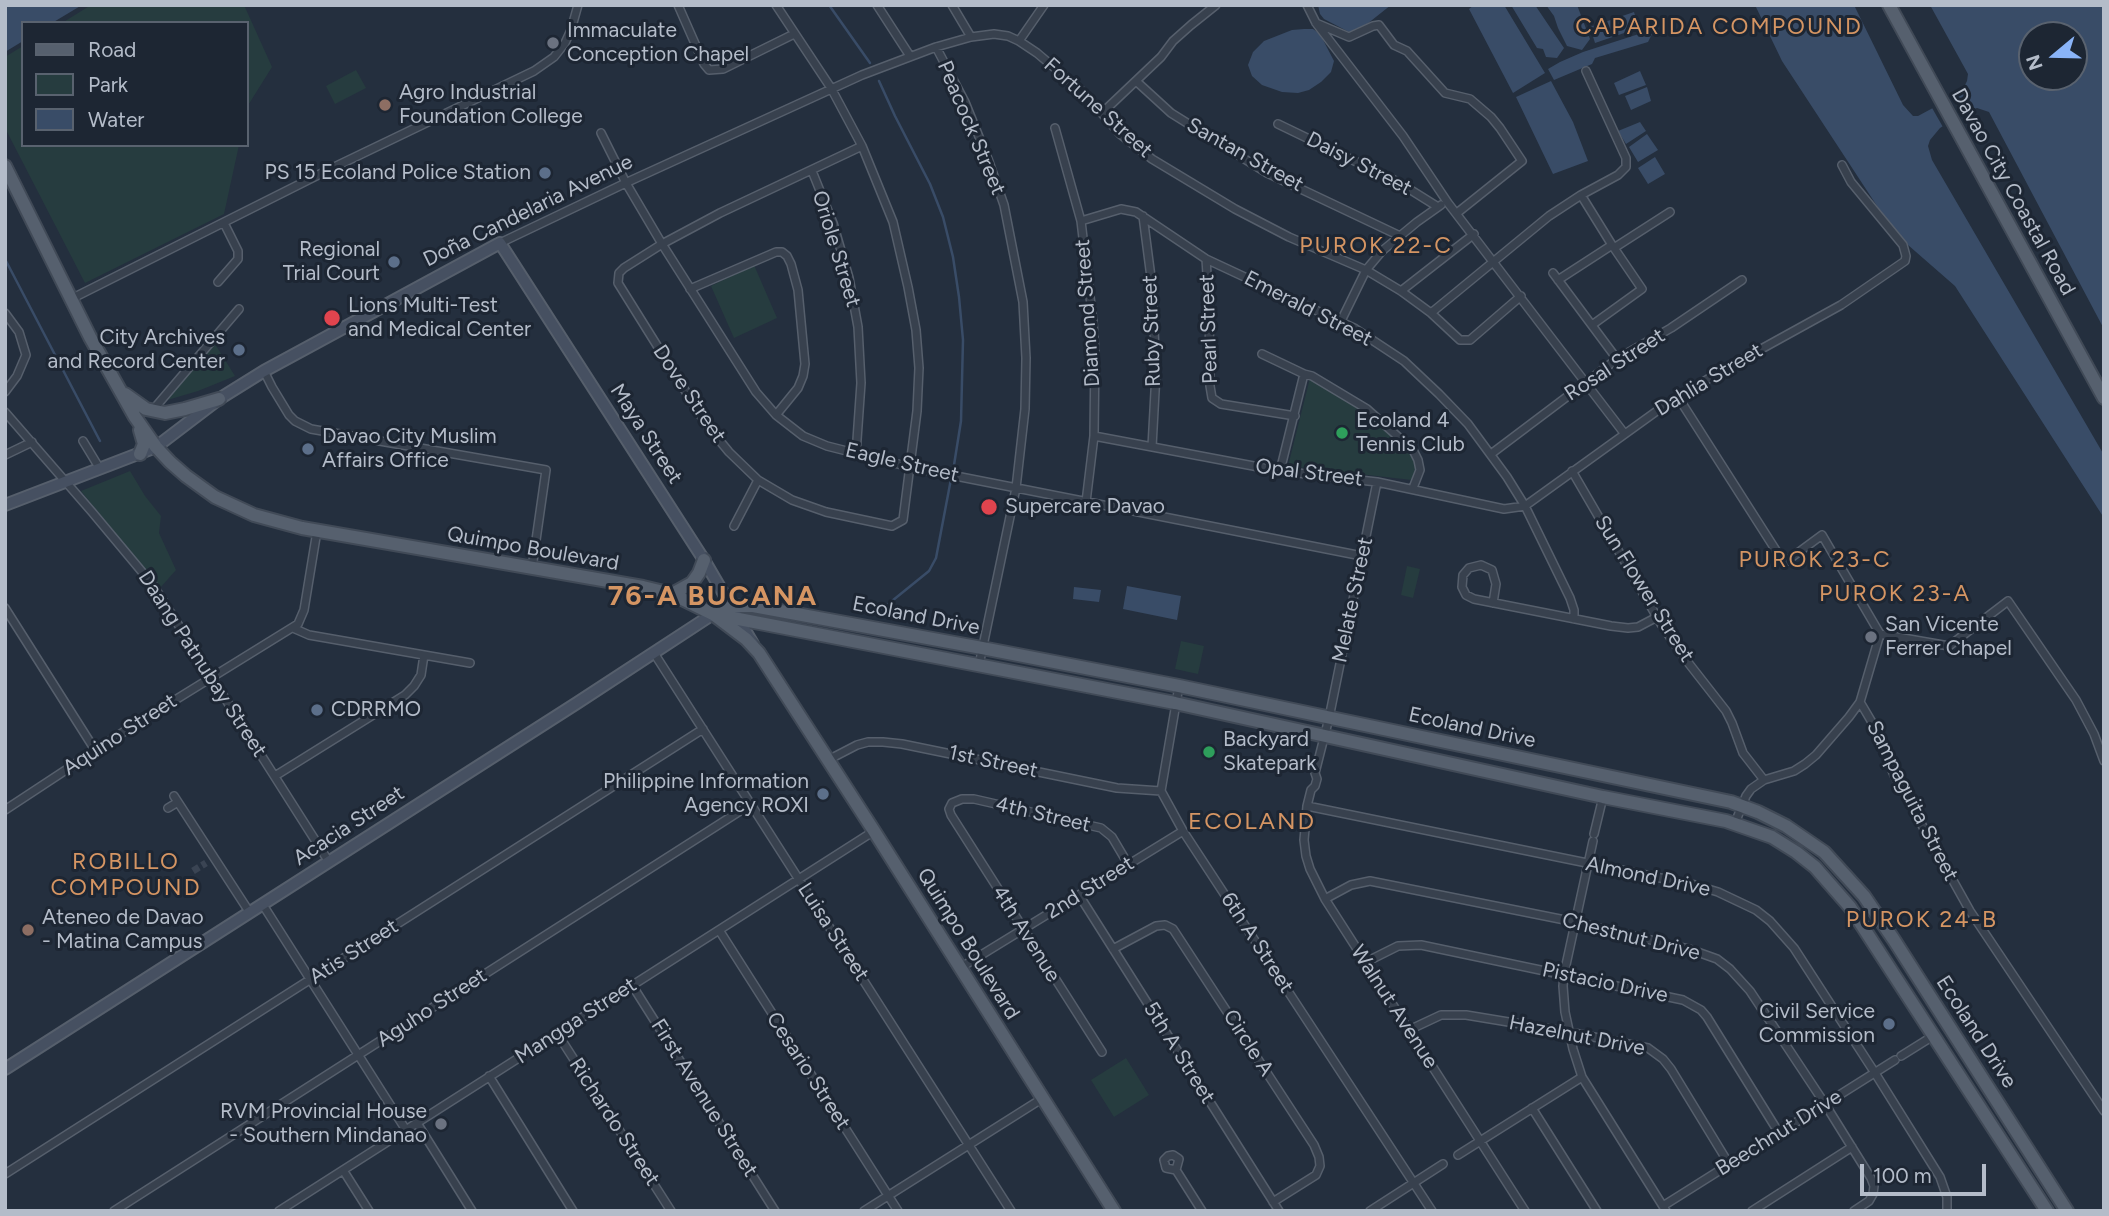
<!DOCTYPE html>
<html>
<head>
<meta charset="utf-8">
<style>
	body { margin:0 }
	#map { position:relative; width:2109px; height:1216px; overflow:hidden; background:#242f3e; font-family:Figtree,sans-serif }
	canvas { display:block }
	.frame { position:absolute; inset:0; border:7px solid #b4bcc9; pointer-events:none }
	.legend { position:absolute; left:21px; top:21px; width:228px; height:126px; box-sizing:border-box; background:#1d2633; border:2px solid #59626f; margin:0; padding:9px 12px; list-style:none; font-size:21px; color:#b4bcc9 }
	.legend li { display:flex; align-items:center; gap:14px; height:35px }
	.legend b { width:35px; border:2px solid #59626f }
	.north { position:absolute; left:2018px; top:21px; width:70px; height:70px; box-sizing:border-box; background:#1d2633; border:2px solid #59626f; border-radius:50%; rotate:251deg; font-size:19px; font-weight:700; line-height:28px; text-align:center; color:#b4bcc9 }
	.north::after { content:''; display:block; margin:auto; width:24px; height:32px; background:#8ab4f8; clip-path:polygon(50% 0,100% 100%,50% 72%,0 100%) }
	.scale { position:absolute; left:1860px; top:1164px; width:126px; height:32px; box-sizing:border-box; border:4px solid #b4bcc9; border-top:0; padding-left:9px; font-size:21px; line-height:24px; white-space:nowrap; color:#b4bcc9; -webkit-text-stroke:5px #1d2633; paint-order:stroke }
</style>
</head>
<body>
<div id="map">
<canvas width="2109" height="1216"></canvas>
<div class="frame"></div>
<ul class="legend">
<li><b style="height:9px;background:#56606e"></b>Road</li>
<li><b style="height:19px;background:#263c3f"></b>Park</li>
<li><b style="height:19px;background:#394c67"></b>Water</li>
</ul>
<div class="north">N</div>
<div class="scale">100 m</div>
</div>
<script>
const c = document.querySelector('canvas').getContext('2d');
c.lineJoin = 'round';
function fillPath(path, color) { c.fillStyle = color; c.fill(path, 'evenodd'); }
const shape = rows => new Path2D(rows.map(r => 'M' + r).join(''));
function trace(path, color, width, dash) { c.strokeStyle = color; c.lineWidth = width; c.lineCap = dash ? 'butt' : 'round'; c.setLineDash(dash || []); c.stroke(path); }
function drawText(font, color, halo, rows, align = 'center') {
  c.font = font + ' Figtree,sans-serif'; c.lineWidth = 6; c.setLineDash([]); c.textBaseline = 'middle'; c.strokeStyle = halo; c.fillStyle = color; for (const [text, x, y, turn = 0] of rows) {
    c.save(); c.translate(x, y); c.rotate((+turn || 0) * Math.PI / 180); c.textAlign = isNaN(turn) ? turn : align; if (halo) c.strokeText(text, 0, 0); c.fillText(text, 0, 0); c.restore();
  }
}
const green = shape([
	[91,5,244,5,272,67,247,107,247,23,62,23],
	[23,46,23,145,239,145,224,214,85,283,5,128,5,57],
	[356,70,366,88,335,104,326,86],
	[754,265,777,318,734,338,711,286],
	[215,344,235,376,198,391,164,401],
	[1310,378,1359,407,1411,454,1416,465,1412,480,1288,466],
	[130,471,145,496,161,516,159,533,176,570,160,588,81,491],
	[1407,566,1420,569,1413,598,1401,595],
	[1181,641,1204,646,1198,674,1175,669],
	[1126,1058,1149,1095,1114,1117,1091,1080]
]);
const water = shape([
	[5,5,82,5,52,23,23,23,23,41,5,52],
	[1318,5,1391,5,1362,28,1349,32,1324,19,1320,14],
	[1474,5,1504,5,1545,73,1513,93,1469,9],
	[1511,5,1535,5,1564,48,1557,58,1546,57,1543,49,1537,48],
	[1546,5,1577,5,1590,39,1582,50,1567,46,1558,28,1554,16],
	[1755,5,1854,5,1903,105,1913,116,1918,116,1957,95,1962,91,1967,81,1968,74,1930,5,2104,5,2104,329,1989,112,1977,108,1966,112,1940,128,1930,140,1928,146,1932,160,2104,455,2104,518,1955,286,1908,245,1879,209,1782,61],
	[2032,35,2074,35,2074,77,2032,77],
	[1634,12,1639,28,1595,43,1590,27],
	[1304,29,1313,29,1320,34,1334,61,1331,72,1321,82,1309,90,1298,93,1282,92,1262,85,1252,76,1248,65,1253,52,1264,41,1292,30],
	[1645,32,1652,34,1648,42,1595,58,1592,64,1554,80,1548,69,1560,62,1583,52],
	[1640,71,1646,85,1619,95,1614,83],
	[1551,81,1573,122,1588,161,1553,174,1516,97],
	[1647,87,1651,101,1631,110,1625,96],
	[1640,122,1646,131,1626,144,1618,131],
	[1647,134,1658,150,1638,162,1629,147],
	[1655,157,1665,174,1648,184,1638,168],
	[1127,586,1181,596,1177,620,1123,609],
	[1074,587,1101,590,1099,602,1073,599]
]);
const pier = shape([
	[1953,94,1965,117,1944,129,1931,106]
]);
const stream = shape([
	[829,5,870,63],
	[879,81,895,116,930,184,943,217,953,257,959,297,963,340,961,421,954,465],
	[5,259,100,441],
	[871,615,887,605,929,571,936,558,951,479]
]);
const streetTunnel = shape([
	[193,871,206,863]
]);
const street = shape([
	[678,5,704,64,709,70,723,69,794,34],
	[776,5,831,88,862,146,893,222,908,287,916,330,919,368,917,411,903,520,892,526,826,512,792,500,758,480,729,452,706,424,618,283,619,273,624,268,662,244,720,213,862,146],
	[877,5,910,56],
	[952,5,971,37],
	[1307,5,1316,23,1403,136,1448,203,1624,433],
	[1316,23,1349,37,1373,26,1379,25,1394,45,1407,51,1445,93,1470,99,1491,117,1500,128,1522,161,1457,213],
	[1019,41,1044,5],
	[936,47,965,102,988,159,1004,205,1023,302,1026,358,1025,409,1016,488,979,665],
	[1136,81,1171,113,1267,173,1400,236],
	[1102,113,1161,57,1173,41,1191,25,1216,5],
	[1278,124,1398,182,1438,207],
	[1055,128,1081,221,1093,322,1095,353,1094,436,1086,502],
	[601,133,626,183,662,244,756,392,776,415,803,436,827,446,910,467,1362,556],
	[812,171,833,223,849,278,858,327,861,383,856,454],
	[1581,195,1612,245,1642,289,1592,325],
	[1143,216,1152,285,1156,373,1152,447],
	[1081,221,1121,209,1136,212,1206,259,1354,328,1404,361,1439,394,1468,424,1507,477,1525,506,1570,598,1574,610,1574,619],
	[500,243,632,180,862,75,936,47,971,37,994,34,1008,36,1019,41,1037,53,1083,92,1120,134,1152,159,1235,209,1289,237,1366,270,1401,291,1431,313,1460,340,1470,340,1521,296],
	[1614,248,1670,212],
	[1206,259,1209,305,1210,386,1212,398,1221,404,1295,416],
	[1553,273,1617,359],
	[1558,280,1612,245],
	[218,282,238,259,238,251,224,223],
	[690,289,776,252,782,252,787,256,791,264,798,290,805,364,803,376,798,388,776,415],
	[1401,291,1474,234],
	[71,299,324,172,534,71,554,57,565,43,571,30,578,5],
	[5,313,19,332,26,355,17,376,5,392],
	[1431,313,1549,216,1581,195,1618,175,1626,167,1626,158,1586,71],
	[1341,321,1366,270,1382,251,1417,222,1441,205],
	[1262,354,1304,374,1312,376,1367,409,1413,450,1418,460,1420,470,1413,488],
	[264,371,272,387,289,415,295,421,311,429,546,470,532,568],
	[1678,397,1784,563,1822,535,1880,634],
	[152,411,239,309],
	[5,412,92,512,153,585,329,862],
	[1094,436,1280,471,1377,482,1504,509,1525,506,1661,408,1716,374,1841,305,1905,261,1906,256,1903,245,1851,182,1842,165],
	[83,441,100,469],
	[1491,454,1617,359,1671,328,1742,280],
	[5,455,32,442],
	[1280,471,1304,374],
	[1572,471,1661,624,1683,656,1726,711,1732,723,1743,753,1764,780],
	[1377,482,1329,718,1315,773,1317,779,1315,786,1311,790,1307,806,1304,840,1306,856,1310,869,1325,899,1525,1211],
	[734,526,758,480],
	[1493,603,1496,584,1492,570,1481,565,1469,568,1463,575,1462,587,1466,595,1474,599,1611,626,1628,628,1638,627,1657,617],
	[5,608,95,750],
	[293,628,309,635,470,663],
	[1880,634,1949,646,2008,601,2076,700,2094,734,2104,761],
	[654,653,1011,1211],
	[1179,686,1161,791,1183,831,1432,1211],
	[1860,702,1873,724,1894,775,1970,911,2104,1111],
	[828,760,857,745,868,742,883,742,902,744,1117,788,1161,791],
	[275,776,405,695,414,686,421,675,424,655],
	[174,796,250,913],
	[1307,806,1695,885,1718,892,1756,910,1770,921,1794,948,1875,1073,1940,1177,1947,1197,1947,1211],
	[168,808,178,802],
	[5,810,125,731,298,624,304,610,317,531],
	[1735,823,1746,796,1751,789,1764,780,1794,771,1805,764,1816,755,1849,717,1860,702,1880,634],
	[1594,834,1603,797],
	[1593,841,1564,974,1563,986,1565,1012,1573,1049,1582,1077,1666,1211],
	[1079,895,1279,1211],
	[1325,899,1351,885,1370,881,1575,922,1689,949,1717,959,1730,969,1750,991,1825,1104,1871,1178,1874,1186,1873,1194,1869,1201,1854,1211],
	[263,905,406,1130],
	[719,930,898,1211],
	[1113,949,1156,926,1165,925,1173,929,1314,1145,1319,1157,1320,1166,1316,1175,1273,1202],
	[1366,962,1398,946,1421,945,1683,1000,1701,1010,1707,1017,1779,1133],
	[960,968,1183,831],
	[632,985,775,1211],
	[1409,1030,1441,1015,1466,1015,1569,1032,1648,1048,1663,1059,1671,1069,1729,1164],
	[557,1033,671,1211],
	[1102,1052,951,815,949,809,952,803,962,799,974,799,1101,828,1112,837,1128,864],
	[1901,1056,1933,1036],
	[489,1076,573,1211],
	[1532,1108,1597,1211],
	[417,1123,472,1211],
	[1458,1155,1582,1077],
	[343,1170,369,1211],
	[1176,1170,1179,1159,1173,1155,1168,1156,1164,1160,1166,1168,1176,1170,1202,1211],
	[5,1174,703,729],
	[1663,1206,1895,1060],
	[114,1211,751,804],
	[279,1211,874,831],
	[864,1211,1043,1098],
	[1370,1211,1443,1164],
	[1752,1211,1852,1147]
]);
const secondary = shape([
	[5,505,156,447,219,399,264,371,500,243,704,560,753,644],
	[5,1069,577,703,713,614]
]);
const primary = shape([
	[1889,5,2104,398],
	[5,166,90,337,135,417,156,447,170,462,186,476,215,497,254,515,302,528,643,587,672,594,713,614,746,639,759,653,874,831,1114,1211],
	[125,394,146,409,165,413,185,409,219,399],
	[140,430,144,444,140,454],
	[672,594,692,583,699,573,704,560],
	[713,614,733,606,753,606,982,648,1179,686,1731,802,1758,812,1786,826,1824,852,1864,896,1894,940,2067,1211],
	[723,616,1175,703,1603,797,1726,821,1772,837,1796,852,1815,867,1850,907,2047,1211]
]);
const markers = [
	[553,43,7,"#6b7280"],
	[385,105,7,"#8d6e63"],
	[545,173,7,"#5c6f8a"],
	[394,262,7,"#5c6f8a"],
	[332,318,9,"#e0444e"],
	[239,350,7,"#5c6f8a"],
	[1342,433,7,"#2e9e5b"],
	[308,449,7,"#5c6f8a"],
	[989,507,9,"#e0444e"],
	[1871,637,7,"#6b7280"],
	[317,710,7,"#5c6f8a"],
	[1209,752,7,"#2e9e5b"],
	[823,794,7,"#5c6f8a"],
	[28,930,7,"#8d6e63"],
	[1889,1024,7,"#5c6f8a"],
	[441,1124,7,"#6b7280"]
];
const poiNames = [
	["Immaculate",567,31],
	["Conception Chapel",567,55],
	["Agro Industrial",399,93],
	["Foundation College",399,117],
	["PS 15 Ecoland Police Station",531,173,"right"],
	["Regional",380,250,"right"],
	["Trial Court",380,274,"right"],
	["Lions Multi-Test",348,306],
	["and Medical Center",348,330],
	["City Archives",225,338,"right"],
	["and Record Center",225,362,"right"],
	["Ecoland 4",1356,421],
	["Tennis Club",1356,445],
	["Davao City Muslim",322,437],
	["Affairs Office",322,461],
	["Supercare Davao",1005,507],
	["San Vicente",1885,625],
	["Ferrer Chapel",1885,649],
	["CDRRMO",331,710],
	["Backyard",1223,740],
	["Skatepark",1223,764],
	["Philippine Information",809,782,"right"],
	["Agency ROXI",809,806,"right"],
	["Ateneo de Davao",42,918],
	["- Matina Campus",42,942],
	["Civil Service",1875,1012,"right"],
	["Commission",1875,1036,"right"],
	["RVM Provincial House",427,1112,"right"],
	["- Southern Mindanao",427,1136,"right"]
];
const streetNames = [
	["Fortune Street",1098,108,42],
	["Peacock Street",971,128,67],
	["Santan Street",1245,155,29],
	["Daisy Street",1359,164,27],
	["Davao City Coastal Road",2013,192,61],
	["Doña Candelaria Avenue",528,211,-26],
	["Oriole Street",836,249,73],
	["Emerald Street",1308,309,27],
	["Diamond Street",1088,313,-94],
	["Pearl Street",1209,329,-92],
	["Ruby Street",1152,331,-92],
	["Rosal Street",1615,365,-33],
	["Dahlia Street",1709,380,-31],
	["Dove Street",689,394,56],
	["Maya Street",646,434,57],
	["Eagle Street",902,463,13],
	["Opal Street",1309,473,7],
	["Quimpo Boulevard",533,549,10],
	["Sun Flower Street",1644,589,58],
	["Melate Street",1353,600,-78],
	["Ecoland Drive",916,616,11],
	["Daang Patnubay Street",202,664,57],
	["Ecoland Drive",1472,728,12],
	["Aquino Street",120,735,-33],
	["1st Street",993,762,12],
	["Sampaguita Street",1912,801,63],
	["4th Street",1043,815,13],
	["Acacia Street",349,826,-33],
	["Almond Drive",1648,877,12],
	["2nd Street",1090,888,-32],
	["Luisa Street",833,932,57],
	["4th Avenue",1026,934,58],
	["Chestnut Drive",1631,937,14],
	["6th A Street",1257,943,57],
	["Quimpo Boulevard",968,944,58],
	["Atis Street",354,952,-33],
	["Pistacio Drive",1605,983,12],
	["Walnut Avenue",1394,1007,57],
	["Aguho Street",432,1008,-33],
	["Mangga Street",576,1021,-33],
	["Ecoland Drive",1976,1032,57],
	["Hazelnut Drive",1577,1036,11],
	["Circle A",1248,1043,57],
	["5th A Street",1179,1053,58],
	["Cesario Street",808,1071,57],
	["First Avenue Street",704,1098,58],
	["Richardo Street",614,1122,57],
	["Beechnut Drive",1779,1133,-32]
];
const neighbourhoodNames = [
	["CAPARIDA COMPOUND",1719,27],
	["PUROK 22-C",1376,246],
	["PUROK 23-C",1815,560],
	["PUROK 23-A",1895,594],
	["ROBILLO",126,862],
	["COMPOUND",126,888],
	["PUROK 24-B",1922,920]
];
const quarterNames = [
	["ECOLAND",1252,822]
];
const districtNames = [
	["76-A BUCANA",713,597]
];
fillPath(green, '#263c3f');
fillPath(water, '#394c67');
fillPath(pier, '#242f3e');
trace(stream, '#394c67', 2.5);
trace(streetTunnel, '#3a4453', 7, [7, 3.5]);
trace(street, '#565f6c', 10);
trace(secondary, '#565f6c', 14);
trace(primary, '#414a57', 16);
trace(street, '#38414e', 7);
trace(secondary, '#465061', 10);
trace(primary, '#56606e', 12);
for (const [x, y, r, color] of markers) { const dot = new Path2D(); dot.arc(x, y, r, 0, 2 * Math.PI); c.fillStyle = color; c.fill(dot); trace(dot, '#1d2633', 2.5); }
drawText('21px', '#b4bcc9', '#1d2633', poiNames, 'left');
drawText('21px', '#b4bcc9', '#1d2633', streetNames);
c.letterSpacing = '2px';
drawText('23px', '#d59563', '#1d2633', neighbourhoodNames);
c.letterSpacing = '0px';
c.letterSpacing = '2px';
drawText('24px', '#d59563', '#1d2633', quarterNames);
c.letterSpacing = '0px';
c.letterSpacing = '2px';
drawText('bold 28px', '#d59563', '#1d2633', districtNames);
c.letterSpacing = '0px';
</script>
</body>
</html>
